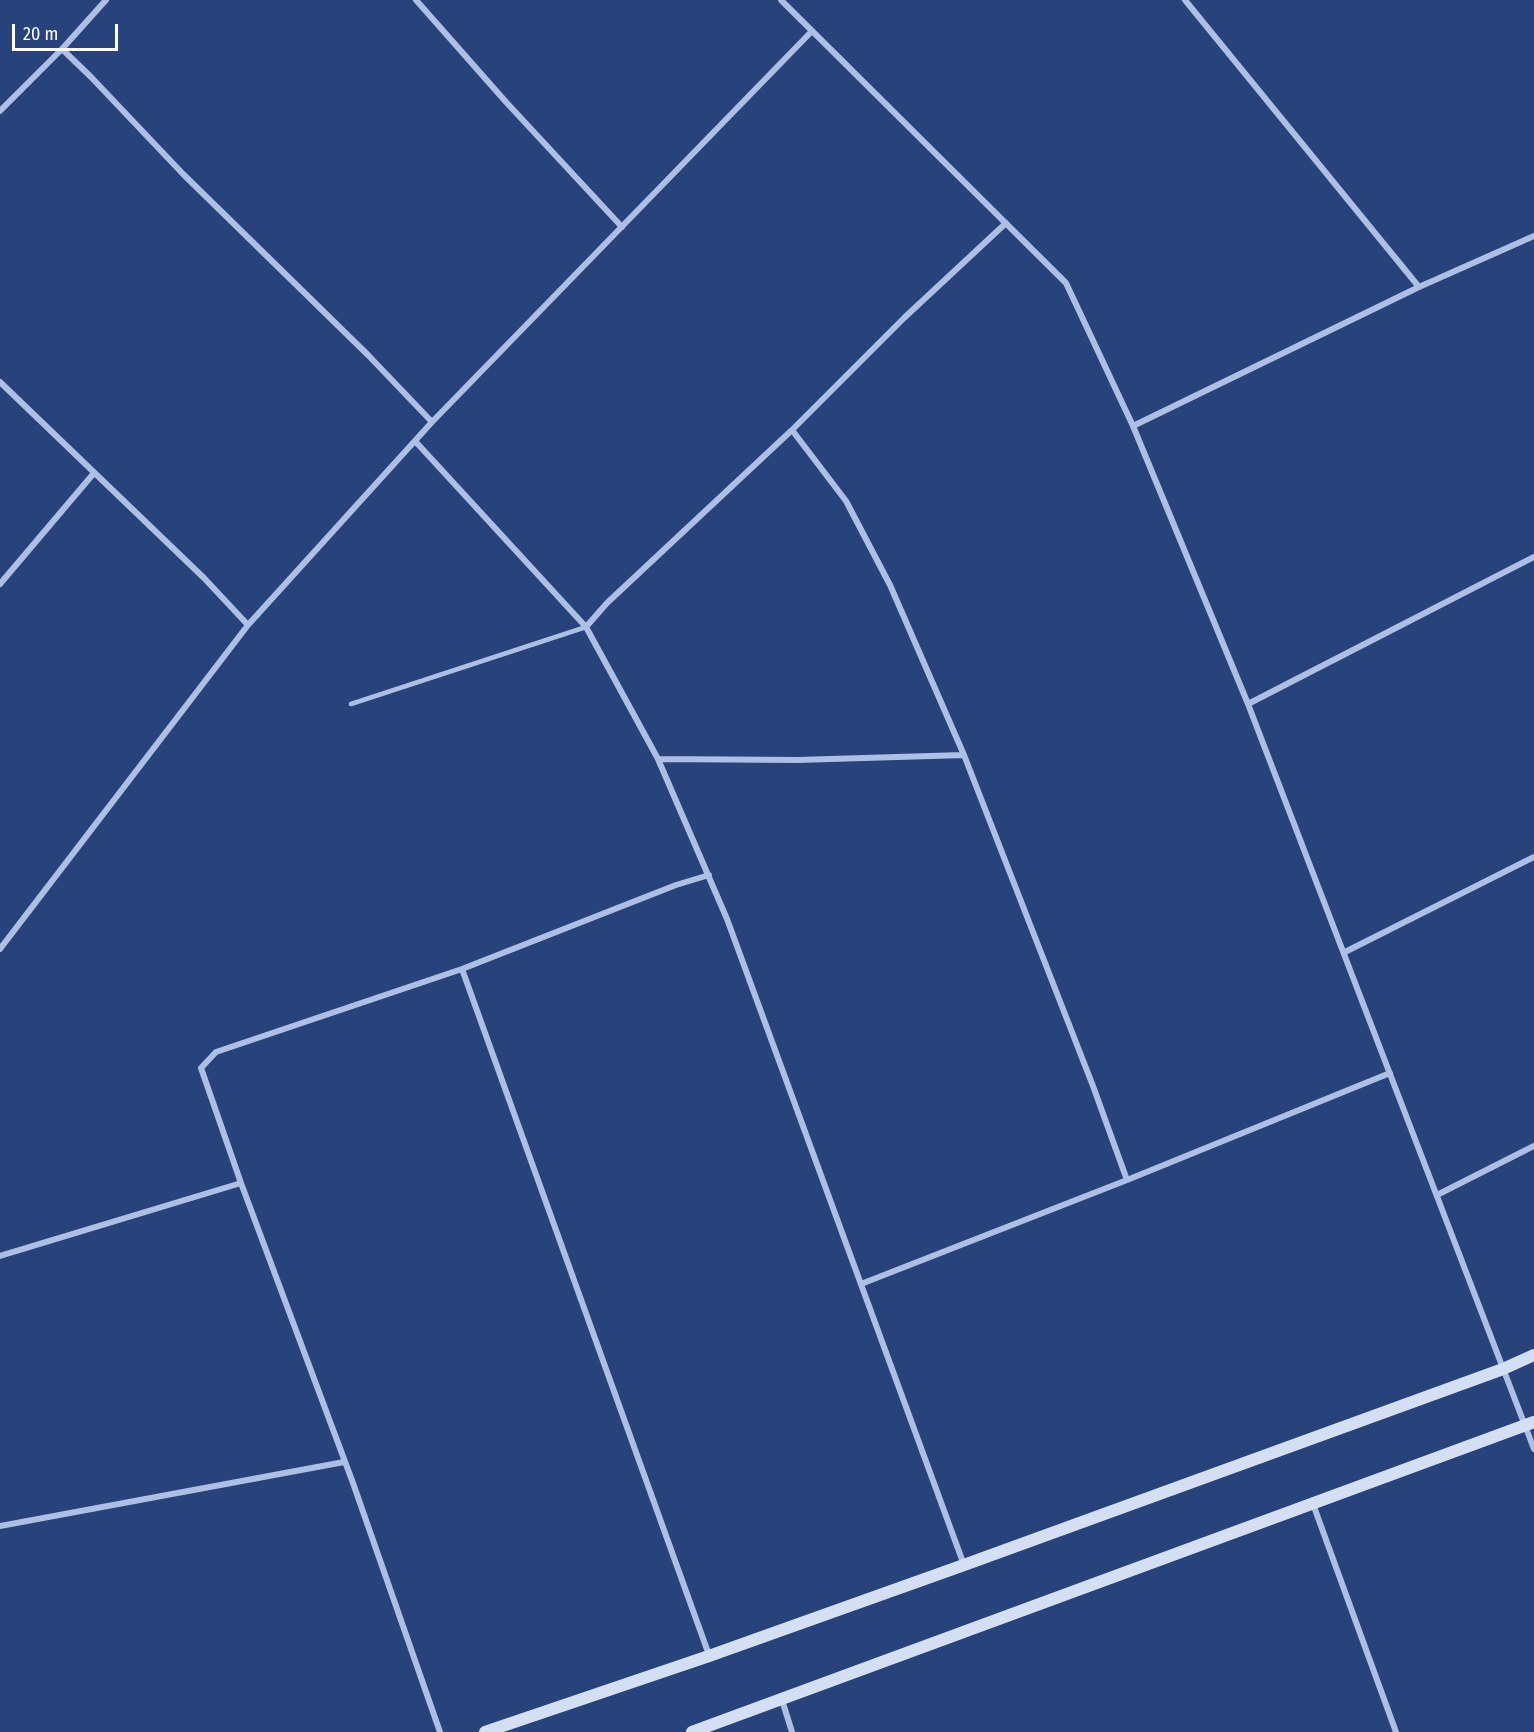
<!DOCTYPE html>
<html>
<head>
<meta charset="utf-8">
<style>
	body { margin:0 }
	#map { position:relative; width:1534px; height:1732px; overflow:hidden; background:#28437c; font-family:"Fira Sans Condensed",sans-serif }
	canvas { display:block }
	.scale { position:absolute; left:12px; top:24px; width:106px; height:27px; box-sizing:border-box; border:3px solid #fff; border-top:0; padding-left:8px; font-size:18px; line-height:21px; white-space:nowrap; color:#fff; -webkit-text-stroke:4px #28437c; paint-order:stroke }
</style>
</head>
<body>
<div id="map">
<canvas width="1534" height="1732"></canvas>
<div class="scale">20 m</div>
</div>
<script>
const c = document.querySelector('canvas').getContext('2d');
c.lineJoin = 'round';
const shape = rows => new Path2D(rows.map(r => 'M' + r).join(''));
function trace(path, color, width, dash) { c.strokeStyle = color; c.lineWidth = width; c.lineCap = dash ? 'butt' : 'round'; c.setLineDash(dash || []); c.stroke(path); }
const lane = shape([
	[351,704,586,627]
]);
const street = shape([
	[106,0,62,49,91,77,183,174,368,355,432,422],
	[416,0,506,102,622,227],
	[781,0,1066,283,1133,426,1248,704,1534,1449],
	[1185,0,1419,287],
	[0,111,62,49],
	[0,382,204,578,248,625],
	[1133,426,1419,287,1534,236],
	[792,430,846,501,890,585,964,755,1093,1086,1127,1180,1390,1073],
	[415,441,586,627,658,759,727,919,964,1565],
	[0,584,94,473],
	[586,627,607,603,792,430,904,318,1006,223],
	[1248,704,1534,557],
	[658,759,797,760,964,755],
	[0,949,248,625,432,422,812,31],
	[1345,952,1534,857],
	[462,969,709,1655],
	[1437,1195,1534,1146],
	[0,1256,241,1183],
	[861,1284,1127,1180],
	[1313,1504,1396,1732],
	[0,1526,344,1462],
	[782,1700,792,1732],
	[440,1732,353,1483,241,1183,201,1068,216,1052,462,969,676,885,709,875]
]);
const secondary = shape([
	[485,1732,709,1656,964,1565,1503,1369,1534,1355],
	[692,1732,1534,1422]
]);
trace(lane, '#adbfe4', 4.5);
trace(street, '#adbfe4', 6);
trace(secondary, '#d5dff4', 12);
</script>
</body>
</html>
